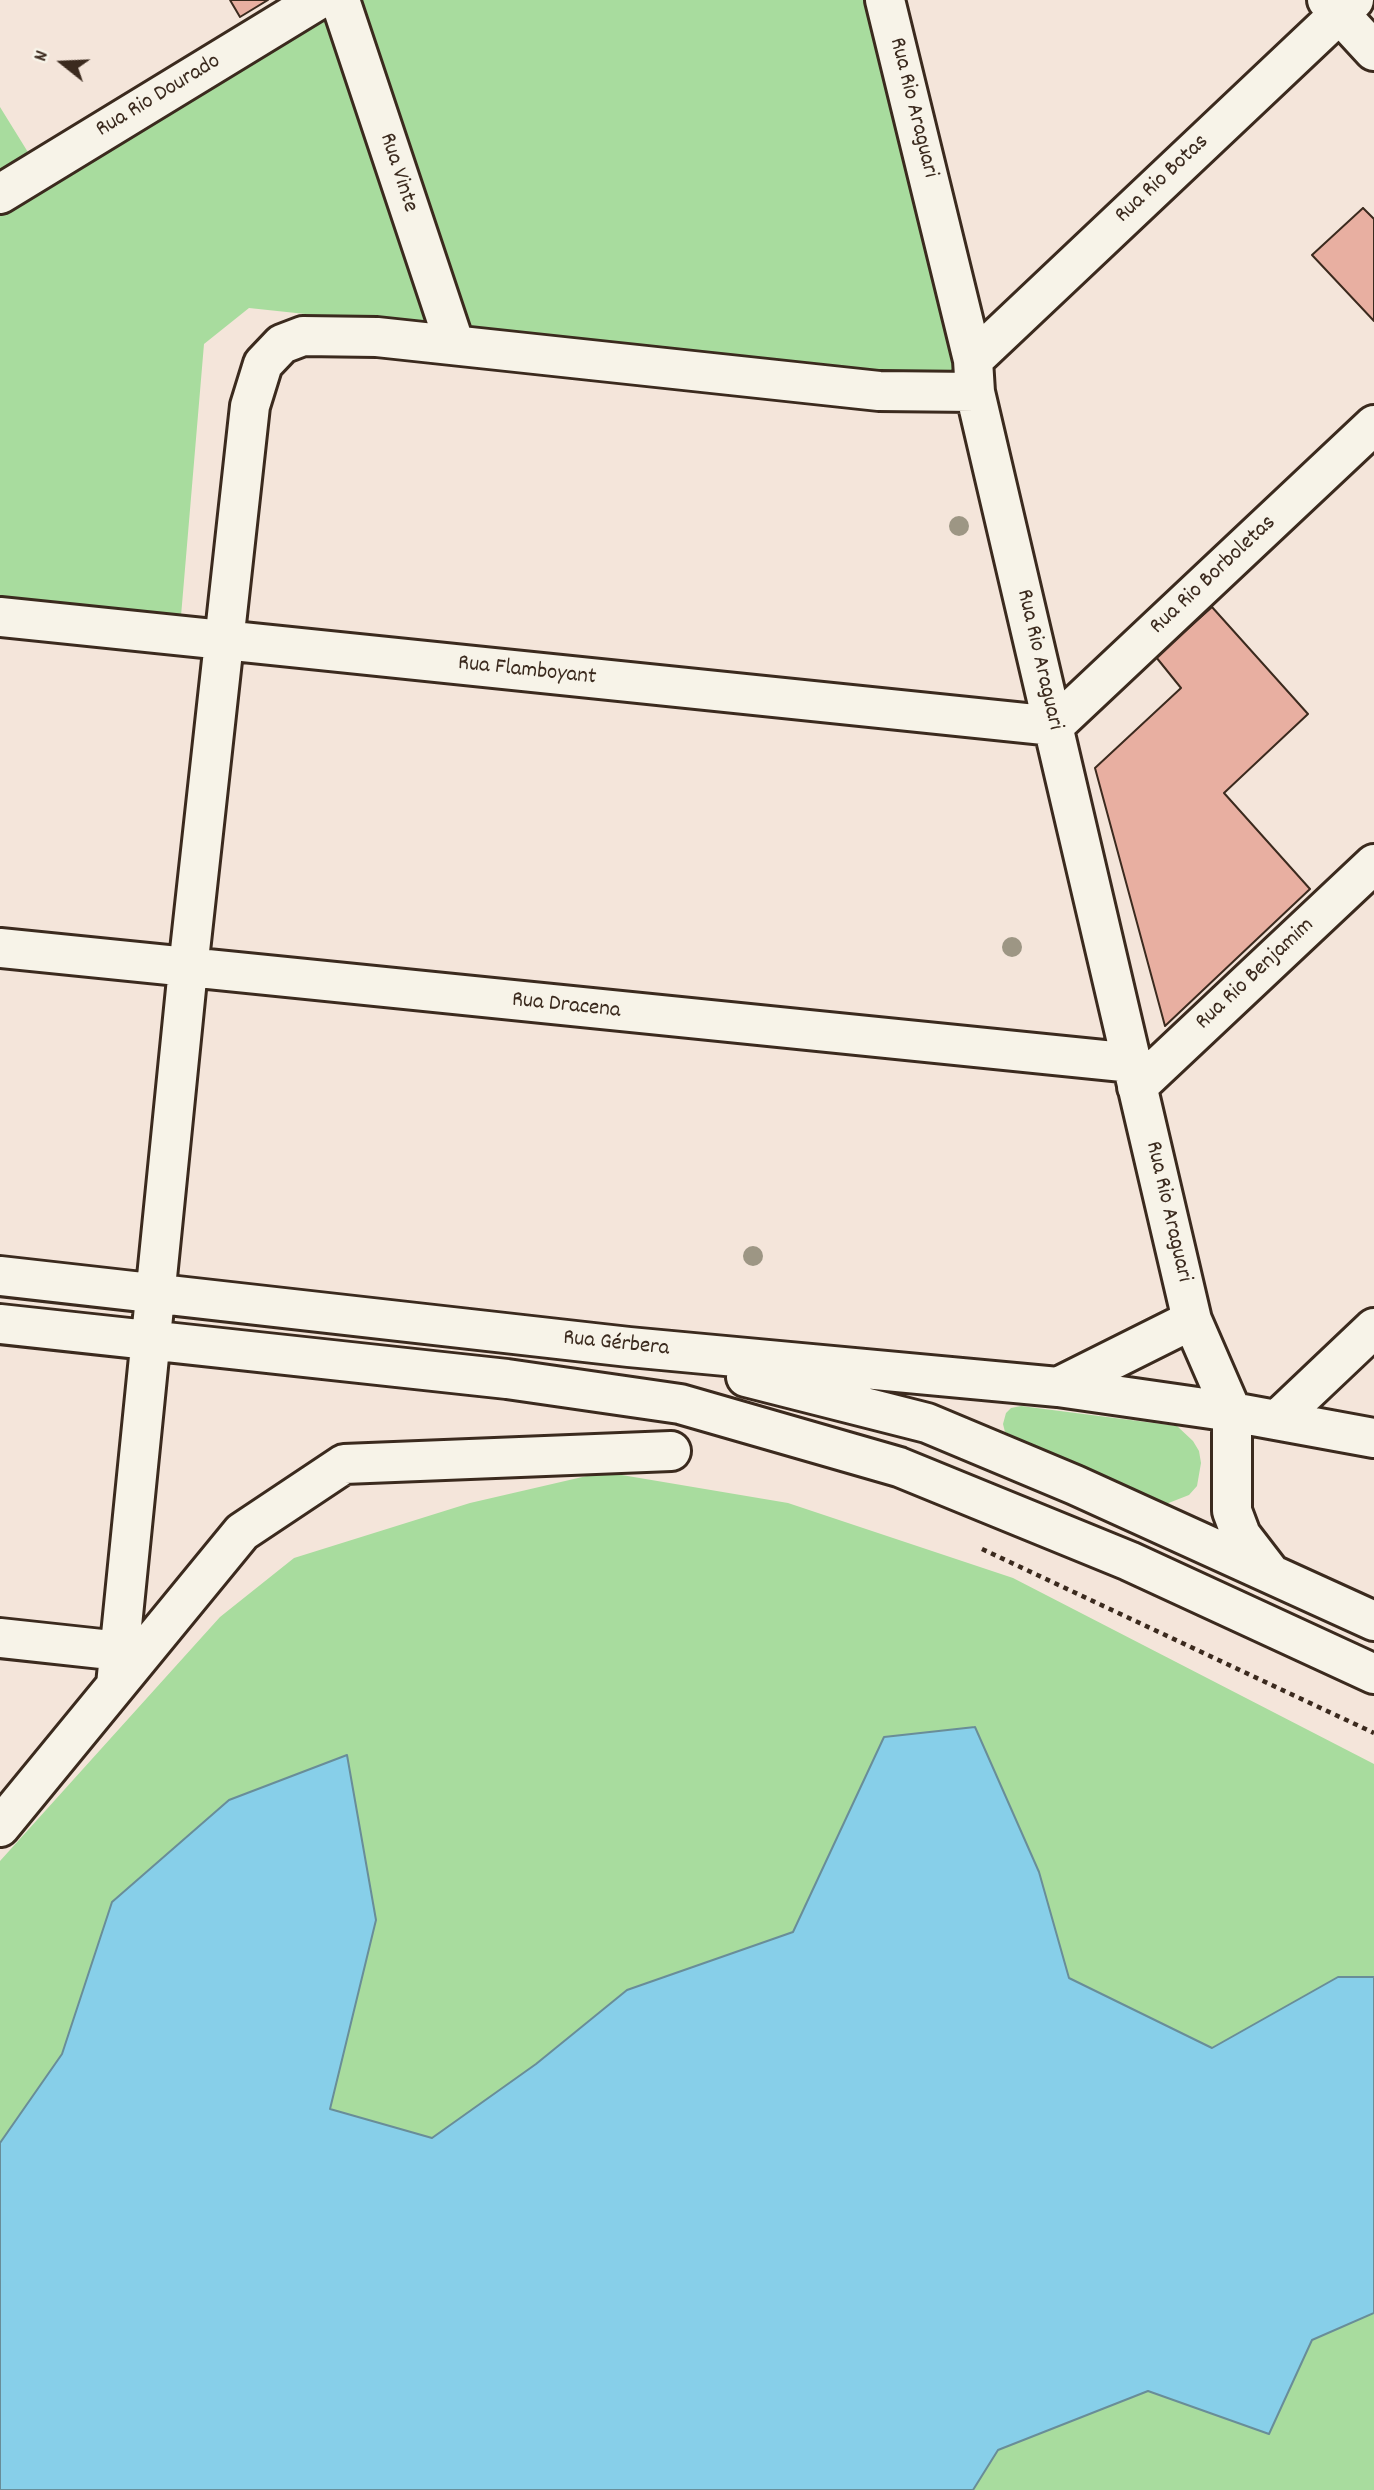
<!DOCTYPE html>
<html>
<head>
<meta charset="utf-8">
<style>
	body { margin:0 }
	#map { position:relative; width:1374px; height:2490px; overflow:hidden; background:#f4e5da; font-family:Dekko,sans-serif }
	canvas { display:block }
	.north { position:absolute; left:28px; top:28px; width:70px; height:70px; -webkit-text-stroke:5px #f7f3e8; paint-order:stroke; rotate:288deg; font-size:19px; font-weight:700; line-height:28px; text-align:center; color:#3b2a1e }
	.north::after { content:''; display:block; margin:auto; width:24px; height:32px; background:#3b2a1e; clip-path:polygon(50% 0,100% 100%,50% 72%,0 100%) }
</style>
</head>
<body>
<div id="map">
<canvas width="1374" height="2490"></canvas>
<div class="north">N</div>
</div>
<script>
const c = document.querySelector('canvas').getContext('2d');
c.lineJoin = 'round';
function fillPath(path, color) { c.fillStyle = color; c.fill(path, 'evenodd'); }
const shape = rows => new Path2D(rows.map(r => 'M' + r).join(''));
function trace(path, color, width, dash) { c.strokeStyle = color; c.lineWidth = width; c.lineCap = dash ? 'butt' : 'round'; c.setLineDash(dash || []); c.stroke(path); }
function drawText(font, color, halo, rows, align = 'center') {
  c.font = font + ' Dekko,sans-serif'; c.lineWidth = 5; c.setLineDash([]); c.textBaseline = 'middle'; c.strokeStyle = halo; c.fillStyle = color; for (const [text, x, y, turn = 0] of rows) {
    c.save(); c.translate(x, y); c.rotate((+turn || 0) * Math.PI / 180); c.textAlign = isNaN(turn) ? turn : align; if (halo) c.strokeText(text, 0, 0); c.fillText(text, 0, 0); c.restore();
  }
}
const green = shape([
	[340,0,885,0,975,392,455,345],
	[332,5,437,328,249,308,204,344,181,616,0,602,0,107,39,170],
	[1021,1406,1177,1426,1193,1441,1199,1451,1201,1463,1197,1486,1189,1495,1166,1504,1152,1502,1005,1432,1003,1424,1006,1413,1011,1408],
	[604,1472,788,1503,1013,1578,1374,1764,1374,1977,1338,1977,1212,2048,1068,1978,1039,1872,884,1737,793,1932,627,1990,536,2064,432,2138,330,2109,376,1920,112,1902,62,2054,0,2143,0,1861,220,1617,294,1558,470,1503],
	[1374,2313,1374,2490,973,2490,998,2450,1148,2391,1269,2434,1312,2340]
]);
const water = shape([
	[975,1727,1039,1872,1069,1978,1212,2048,1338,1977,1374,1977,1374,2313,1312,2340,1269,2434,1148,2391,998,2450,973,2490,0,2490,0,2143,62,2054,112,1902,229,1800,347,1755,376,1920,330,2109,432,2138,536,2064,627,1990,793,1932,884,1737,975,1727]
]);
const building = shape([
	[230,0,268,0,240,17,230,0],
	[1363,208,1374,219,1374,321,1312,255,1363,208],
	[1212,607,1308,714,1224,793,1310,889,1165,1026,1095,768,1181,688,1156,657,1212,607]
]);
const path = shape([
	[982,1549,1374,1733]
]);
const minor = shape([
	[340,0,455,345],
	[885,0,973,360,975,392,1192,1320,1232,1412,1374,1438],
	[1327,0,1374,51],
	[0,194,318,0],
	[973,360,1354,0],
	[0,617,1054,726,1374,425],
	[0,948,1133,1063],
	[1137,1087,1374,864],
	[0,1276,629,1347,1058,1387,1232,1412,1232,1511,1241,1535,1271,1574],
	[0,1324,507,1379,680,1404,899,1467,1129,1561,1374,1674],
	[746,1377,927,1423,1075,1485,1374,1621],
	[1058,1387,1192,1320],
	[1277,1420,1374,1328],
	[0,1638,120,1651],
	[116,1685,188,969,250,406,263,364,282,344,303,336,377,337,879,391,975,392],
	[0,1827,242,1532,344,1464,671,1451]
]);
const trees = [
	[959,526],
	[1012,947],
	[753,1256]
];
const streetNames = [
	["Rua Rio Dourado",159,97,-31],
	["Rua Rio Araguari",912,108,76],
	["Rua Vinte",397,173,72],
	["Rua Rio Botas",1163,180,-43],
	["Rua Rio Borboletas",1214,576,-43],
	["Rua Rio Araguari",1038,660,77],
	["Rua Flamboyant",527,672,6],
	["Rua Rio Benjamim",1256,975,-43],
	["Rua Dracena",566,1007,6],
	["Rua Rio Araguari",1167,1212,77],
	["Rua Gérbera",616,1345,6]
];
fillPath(green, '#a8dc9e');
fillPath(water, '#87cfe9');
trace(water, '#698d98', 2);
fillPath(building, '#e8afa1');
trace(building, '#3b2a1e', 2);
trace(minor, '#3b2a1e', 44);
trace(path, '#3b2a1e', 4.5, [5, 5]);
trace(minor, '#f7f3e8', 38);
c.fillStyle = '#9d9684';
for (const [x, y] of trees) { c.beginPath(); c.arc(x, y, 10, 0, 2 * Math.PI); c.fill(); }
drawText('23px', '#3b2a1e', '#f7f3e8', streetNames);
</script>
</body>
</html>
